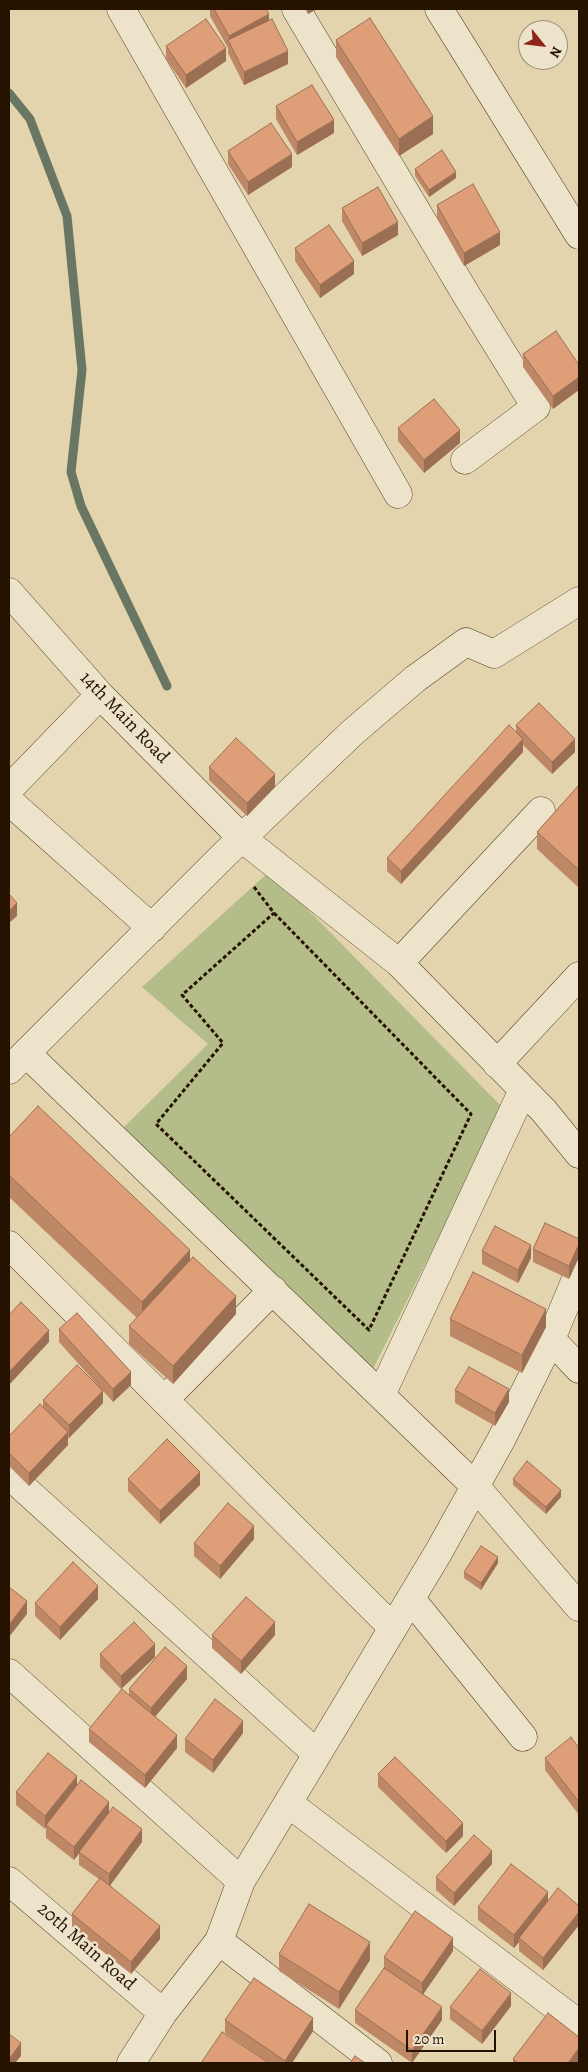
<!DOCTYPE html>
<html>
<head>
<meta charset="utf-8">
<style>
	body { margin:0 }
	#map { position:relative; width:588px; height:2072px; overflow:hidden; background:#e4d4ad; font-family:Alegreya,serif }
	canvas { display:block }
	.frame { position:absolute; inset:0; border:10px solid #251300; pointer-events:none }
	.north { position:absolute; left:518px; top:20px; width:50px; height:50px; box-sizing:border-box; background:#ede3ca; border:1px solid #9d9079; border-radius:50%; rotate:119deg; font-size:14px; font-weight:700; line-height:20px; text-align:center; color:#251300 }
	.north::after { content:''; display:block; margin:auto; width:18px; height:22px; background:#8f2418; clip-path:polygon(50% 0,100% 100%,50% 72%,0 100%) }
	.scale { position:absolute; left:406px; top:2030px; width:90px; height:22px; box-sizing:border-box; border:2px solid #251300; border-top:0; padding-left:6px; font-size:15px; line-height:18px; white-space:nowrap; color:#251300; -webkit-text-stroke:4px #ede3ca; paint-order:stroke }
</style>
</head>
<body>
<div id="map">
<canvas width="588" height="2072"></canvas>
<div class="frame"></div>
<div class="north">N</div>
<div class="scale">20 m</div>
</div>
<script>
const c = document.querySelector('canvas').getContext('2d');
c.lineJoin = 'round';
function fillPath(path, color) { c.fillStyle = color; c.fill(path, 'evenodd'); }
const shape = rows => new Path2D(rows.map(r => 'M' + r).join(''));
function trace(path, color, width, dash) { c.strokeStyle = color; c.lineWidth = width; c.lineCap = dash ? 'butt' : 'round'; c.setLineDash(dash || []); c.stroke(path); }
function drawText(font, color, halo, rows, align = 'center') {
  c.font = font + ' Alegreya,serif'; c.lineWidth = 5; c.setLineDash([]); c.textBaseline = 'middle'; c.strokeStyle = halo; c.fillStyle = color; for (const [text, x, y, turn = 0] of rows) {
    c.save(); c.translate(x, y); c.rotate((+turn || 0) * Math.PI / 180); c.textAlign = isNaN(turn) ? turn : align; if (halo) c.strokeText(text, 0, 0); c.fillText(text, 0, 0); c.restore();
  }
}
const green = shape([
	[270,871,503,1108,373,1369,119,1132,208,1044,142,987]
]);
const stream = shape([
	[9,93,30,119,67,216,82,370,71,472,81,506,167,686]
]);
const path = shape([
	[254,887,274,913],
	[274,913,471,1114,369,1330,156,1124,223,1043,182,995,274,913]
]);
const minor = shape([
	[121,9,398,494],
	[296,9,467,296,536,407,465,460],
	[439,9,579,235],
	[9,592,100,695,243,839,399,963,544,1111,579,1154],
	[9,789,100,695],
	[9,801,152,928],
	[399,963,541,811],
	[26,1053,475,1486,579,1607],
	[497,1064,579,976],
	[9,1070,226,853,353,732,415,679,466,642,494,654,579,601],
	[9,1245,393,1628],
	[551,1339,579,1369],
	[381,1395,523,1090],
	[164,1400,273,1290],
	[9,1475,317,1754],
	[411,1599,523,1737],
	[9,1673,241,1881],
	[288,1803,579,2024],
	[9,1881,163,2013],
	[219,1941,378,2063],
	[131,2063,163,2013,219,1941,241,1881,438,1553,501,1440,551,1339,579,1272]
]);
const wall = shape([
	[210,9,266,9,269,20,288,64,244,85,228,53,228,48,210,16],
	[305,9,317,9,308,14],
	[336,40,433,134,399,156,336,57],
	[166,46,226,61,186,88,166,59],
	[276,106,334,133,297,155,276,119],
	[228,151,292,167,248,195,228,164],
	[415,169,456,178,429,197,415,176],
	[437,205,500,245,464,266,437,218],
	[342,208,398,235,362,256,342,221],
	[295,248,354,274,320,298,295,261],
	[556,331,553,409,523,367,523,354],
	[398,428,460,443,424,473,398,441],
	[516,725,575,752,552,774,523,745,523,752,401,884,387,871,387,858,516,733],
	[209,767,275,787,247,816,209,780],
	[579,785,579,888,537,849,537,832],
	[9,1137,190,1259,236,1314,173,1384,129,1344,129,1326,137,1318,9,1197],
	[579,1239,579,1257,569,1279,533,1262,533,1249],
	[482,1251,531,1258,518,1283,482,1264],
	[450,1319,546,1327,522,1373,450,1336],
	[59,1329,131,1385,113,1402,103,1391,103,1403,69,1438,68,1438,68,1445,29,1486,9,1466,9,1436,43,1407,43,1400,101,1389,59,1342],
	[455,1390,509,1402,495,1426,455,1403],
	[128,1479,200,1485,160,1524,128,1491],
	[513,1479,561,1497,546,1514,513,1485],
	[254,1539,220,1579,194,1556,194,1543],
	[498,1563,481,1590,464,1578,464,1572],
	[98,1599,60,1640,35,1616,35,1603],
	[212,1635,275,1635,241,1674,212,1648],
	[100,1654,155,1657,121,1689,100,1667],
	[187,1679,155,1717,177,1748,145,1788,89,1742,89,1729,129,1695,129,1689],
	[243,1733,213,1773,185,1752,185,1739],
	[579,1748,579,1815,545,1770,545,1758],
	[378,1774,463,1836,446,1853,378,1787],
	[77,1785,142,1842,110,1885,160,1939,131,1974,72,1927,72,1914,99,1879,79,1865,79,1852,74,1860,46,1838,46,1827,45,1829,16,1805,16,1792],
	[492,1864,454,1906,436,1890,436,1877],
	[548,1901,579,1906,579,1925,543,1970,519,1951,519,1942,514,1948,478,1920,478,1907],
	[453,1951,423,1994,442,2020,412,2063,355,2023,355,2010,384,1969,384,1957],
	[279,1954,370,1960,339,2009,279,1971],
	[579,1990,579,2005,578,2004,578,1991],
	[511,2006,482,2044,450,2019,450,2007],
	[225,2020,313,2031,292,2063,269,2063,225,2033],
	[513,2059,579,2061,578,2063,513,2063]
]);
const shadedWall = shape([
	[308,9,317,9,308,14],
	[269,14,269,27,229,42,229,36],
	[226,48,226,61,186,88,186,75],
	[288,51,288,64,244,85,244,72],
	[433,116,433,134,399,156,399,139],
	[334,120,334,133,297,155,297,142],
	[292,154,292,167,248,195,248,182],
	[456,172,456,178,429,197,429,190],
	[398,222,398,235,362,256,362,243],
	[500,232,500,245,464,266,464,253],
	[354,261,354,274,320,298,320,285],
	[579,377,579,390,553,409,553,396],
	[460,430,460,443,424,473,424,460],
	[523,739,523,752,401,884,401,871],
	[575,739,575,752,552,774,552,762],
	[275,774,275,787,247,816,247,803],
	[17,903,17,916,9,923,9,911],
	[579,1244,579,1257,569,1279,569,1266],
	[531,1245,531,1258,518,1283,518,1270],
	[190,1250,190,1272,142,1323,142,1302],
	[236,1296,236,1314,173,1384,173,1366],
	[546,1309,546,1327,522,1373,522,1355],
	[49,1330,49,1342,9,1385,9,1372],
	[131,1372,131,1385,113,1402,113,1389],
	[509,1389,509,1402,495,1426,495,1413],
	[103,1391,103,1403,69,1438,69,1425],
	[68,1432,68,1445,29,1486,29,1473],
	[200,1472,200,1485,160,1524,160,1511],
	[561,1490,561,1497,546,1514,546,1507],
	[254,1526,254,1539,220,1579,220,1566],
	[498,1557,498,1563,481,1590,481,1583],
	[98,1586,98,1599,60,1640,60,1627],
	[27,1601,27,1614,9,1637,9,1625],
	[275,1622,275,1635,241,1674,241,1661],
	[155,1644,155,1657,121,1689,121,1676],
	[187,1666,187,1679,151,1721,151,1708],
	[243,1721,243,1733,213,1773,213,1760],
	[177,1735,177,1748,145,1788,145,1775],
	[77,1776,77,1789,46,1825,45,1829,45,1816],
	[109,1802,109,1815,74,1860,74,1847],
	[463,1823,463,1836,446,1853,446,1841],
	[142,1829,142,1842,109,1887,109,1874],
	[492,1851,492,1864,454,1906,454,1893],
	[548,1892,548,1905,519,1938,519,1942,514,1948,514,1935],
	[579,1912,579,1925,543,1970,543,1958],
	[160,1926,160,1939,131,1974,131,1962],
	[453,1938,453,1951,422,1996,422,1983],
	[370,1942,370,1960,339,2009,339,1992],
	[511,1993,511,2006,482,2044,482,2031],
	[442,2007,442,2020,412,2063,412,2050],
	[313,2018,313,2031,292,2063,285,2063,285,2061],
	[21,2043,21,2056,15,2063,9,2063,9,2059],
	[579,2048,579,2061,578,2063,568,2063]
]);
const building = shape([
	[214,9,266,9,269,14,229,36,214,9],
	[370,18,433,116,399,139,336,40,370,18],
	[206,19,226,48,186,75,166,46,206,19],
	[272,19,288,51,244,72,228,40,272,19],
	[312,85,334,120,297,142,276,106,312,85],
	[271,123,292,154,248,182,228,151,271,123],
	[442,150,456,172,429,190,415,169,442,150],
	[473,184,500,232,464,253,437,205,473,184],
	[378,187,398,222,362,243,342,208,378,187],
	[329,225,354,261,320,285,295,248,329,225],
	[556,331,579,365,579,377,553,396,523,354,556,331],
	[434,399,460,430,424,460,398,428,434,399],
	[539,703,575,739,552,762,516,725,539,703],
	[509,725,523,739,401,871,387,858,509,725],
	[236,738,275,774,247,803,209,767,236,738],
	[579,785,579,870,537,832,579,785],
	[9,894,17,903,9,911,9,894],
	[38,1106,190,1250,142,1302,9,1175,9,1137,38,1106],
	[545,1223,579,1239,579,1244,569,1266,533,1249,545,1223],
	[495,1226,531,1245,518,1270,482,1251,495,1226],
	[193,1257,236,1296,173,1366,129,1326,193,1257],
	[473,1272,546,1309,522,1355,450,1319,473,1272],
	[21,1302,49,1330,9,1372,9,1315,21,1302],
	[77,1313,131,1372,113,1389,59,1329,77,1313],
	[77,1365,103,1391,69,1425,43,1400,77,1365],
	[469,1367,509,1389,495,1413,455,1390,469,1367],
	[40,1404,68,1432,29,1473,9,1453,9,1436,40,1404],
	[167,1439,200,1472,160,1511,128,1479,167,1439],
	[527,1461,561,1490,546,1507,513,1479,527,1461],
	[228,1503,254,1526,220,1566,194,1543,228,1503],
	[481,1546,498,1557,481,1583,464,1572,481,1546],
	[73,1562,98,1586,60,1627,35,1603,73,1562],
	[9,1587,27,1601,9,1625,9,1587],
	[246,1597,275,1622,241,1661,212,1635,246,1597],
	[134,1622,155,1644,121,1676,100,1654,134,1622],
	[165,1647,187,1666,151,1708,129,1689,165,1647],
	[122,1689,177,1735,145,1775,89,1729,122,1689],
	[215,1699,243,1721,213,1760,185,1739,215,1699],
	[571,1737,579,1748,579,1802,545,1758,571,1737],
	[48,1753,77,1776,45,1816,16,1792,48,1753],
	[395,1757,463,1823,446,1841,378,1774,395,1757],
	[81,1780,109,1802,74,1847,46,1825,81,1780],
	[113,1807,142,1829,109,1874,79,1852,113,1807],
	[474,1835,492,1851,454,1893,436,1877,474,1835],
	[511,1864,548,1892,514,1935,478,1907,511,1864],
	[100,1878,160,1926,131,1962,72,1914,100,1878],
	[558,1888,579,1906,579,1912,543,1958,519,1938,558,1888],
	[309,1904,370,1942,339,1992,279,1954,309,1904],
	[415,1911,453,1938,422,1983,384,1957,415,1911],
	[384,1968,442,2007,412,2050,355,2010,384,1968],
	[480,1969,511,1993,482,2031,450,2007,480,1969],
	[254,1978,313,2018,285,2061,225,2020,254,1978],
	[548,2013,579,2037,579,2048,568,2063,518,2063,513,2059,548,2013],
	[222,2032,269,2063,201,2063,222,2032],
	[9,2034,21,2043,9,2059,9,2034],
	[355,2056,365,2063,350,2063,355,2056]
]);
const streetNames = [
	["14th Main Road",124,718,46],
	["20th Main Road",86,1947,41]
];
fillPath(green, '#b4bd8a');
trace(stream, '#697664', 9);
trace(minor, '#55432b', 29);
trace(path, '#251300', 3, [4, 2.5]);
trace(minor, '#ede3ca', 28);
fillPath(wall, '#be8867');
fillPath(shadedWall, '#9b6f54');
fillPath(building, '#dd9e78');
trace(building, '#9b6f54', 1);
drawText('19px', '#251300', '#ede3ca', streetNames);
</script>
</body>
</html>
